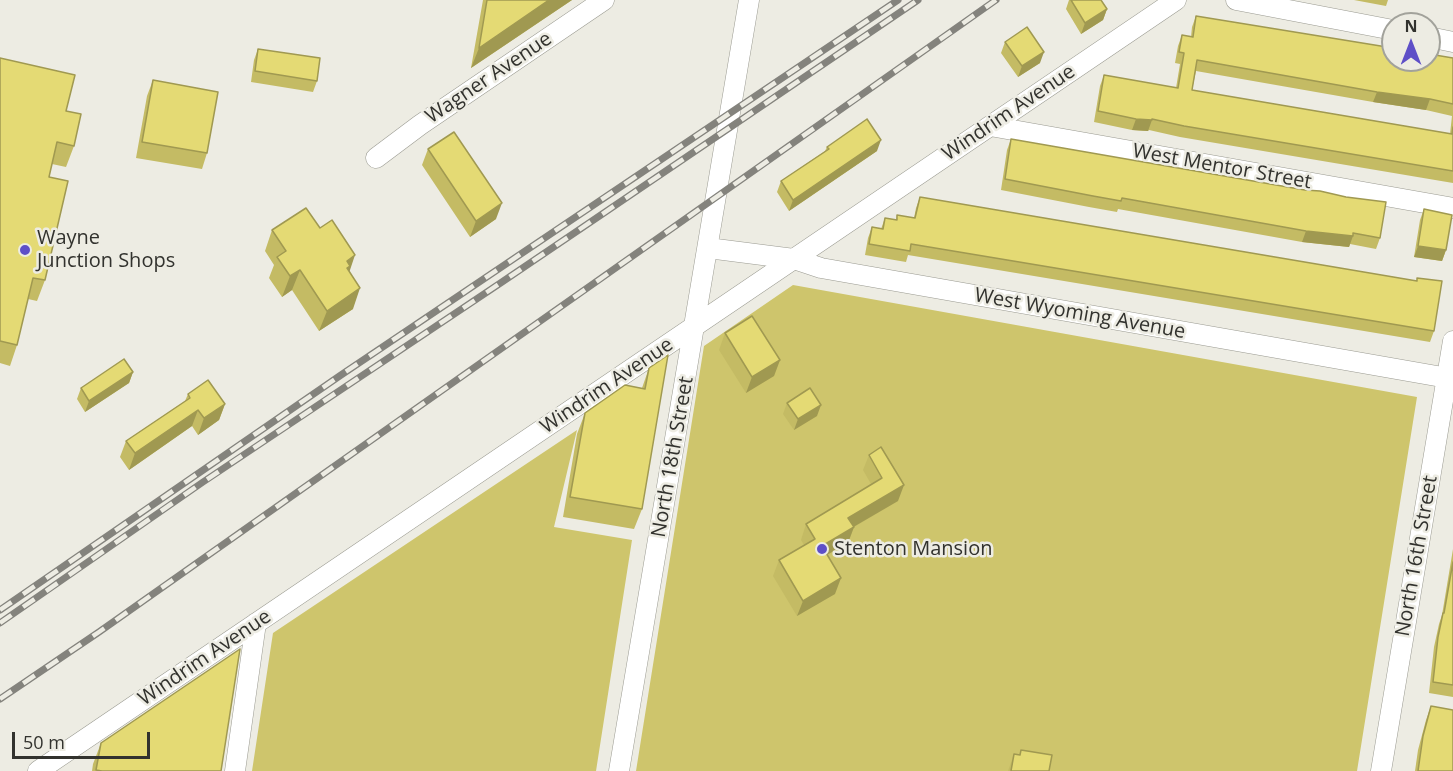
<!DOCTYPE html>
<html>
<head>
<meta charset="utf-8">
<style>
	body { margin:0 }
	#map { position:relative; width:1453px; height:771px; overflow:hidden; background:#edece3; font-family:"Open Sans",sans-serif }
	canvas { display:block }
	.north { position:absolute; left:1381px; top:12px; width:60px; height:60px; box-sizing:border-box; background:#edece3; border:2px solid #a2a29b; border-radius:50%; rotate:0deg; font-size:16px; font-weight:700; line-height:24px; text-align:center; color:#32322e }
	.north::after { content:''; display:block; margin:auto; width:21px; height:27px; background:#5e4fc7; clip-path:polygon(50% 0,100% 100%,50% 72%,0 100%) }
	.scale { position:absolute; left:12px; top:732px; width:138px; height:27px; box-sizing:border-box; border:3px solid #32322e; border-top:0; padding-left:8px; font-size:18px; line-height:21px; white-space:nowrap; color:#32322e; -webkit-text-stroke:4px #edece3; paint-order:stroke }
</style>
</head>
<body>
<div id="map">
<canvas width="1453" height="771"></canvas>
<div class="north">N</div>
<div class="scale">50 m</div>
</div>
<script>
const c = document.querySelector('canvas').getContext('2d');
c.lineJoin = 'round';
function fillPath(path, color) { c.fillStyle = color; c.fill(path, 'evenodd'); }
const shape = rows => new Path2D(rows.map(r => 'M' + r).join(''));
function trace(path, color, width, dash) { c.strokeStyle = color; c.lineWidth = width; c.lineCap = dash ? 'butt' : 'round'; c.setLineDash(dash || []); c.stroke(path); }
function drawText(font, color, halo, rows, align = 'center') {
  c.font = font + ' "Open Sans",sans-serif'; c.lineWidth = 5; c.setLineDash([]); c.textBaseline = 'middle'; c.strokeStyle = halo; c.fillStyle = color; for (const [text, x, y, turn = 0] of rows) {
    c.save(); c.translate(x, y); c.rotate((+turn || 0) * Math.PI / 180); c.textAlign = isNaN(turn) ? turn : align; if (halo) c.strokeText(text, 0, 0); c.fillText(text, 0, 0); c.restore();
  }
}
const green = shape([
	[793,285,1417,397,1357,771,636,771,704,346],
	[577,430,554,527,632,540,596,771,252,771,273,633]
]);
const minor = shape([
	[1236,0,1393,30],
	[1429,37,1453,42],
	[990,126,1453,208],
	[376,158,420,125,604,0],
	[708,248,794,259,821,268,1453,379],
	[38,771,1176,0],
	[235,771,256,623],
	[619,771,749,0],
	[1381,771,1453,341]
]);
const rail = shape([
	[0,610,341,375,898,0],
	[0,623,203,482,502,282,918,0],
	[0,699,99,632,996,0]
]);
const wall = shape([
	[483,0,572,0,471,68],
	[1069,0,1101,0,1107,9,1103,20,1081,34,1066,9],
	[1354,0,1388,0,1386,6],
	[1196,16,1453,58,1453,183,1180,137,1149,130,1148,131,1132,130,1094,122,1100,86,1104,75,1176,88,1180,64,1175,63,1178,46,1182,35,1191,37,1192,27],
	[1196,71,1373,102,1426,110,1452,116,1450,134,1192,90],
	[1005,42,1040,63,1018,77,1001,53],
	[258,49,317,81,313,92,251,82,254,60],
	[0,58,74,146,66,167,52,164,49,177,45,280,37,301,28,299,17,345,10,366,0,363],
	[153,80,207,153,202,169,136,158,147,96],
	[1011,139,1380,238,1376,249,1350,244,1349,247,1302,242,1118,209,1117,212,1089,207,1001,190,1007,150],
	[827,147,877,151,789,211,777,192,781,181,825,151],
	[428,149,496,219,470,237,422,165],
	[920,197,1434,331,1430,342,908,255,906,262,865,255,868,238,872,227,881,229,885,218,896,220,897,215,914,218,916,208],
	[1424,209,1446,250,1442,261,1414,257,1420,220],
	[272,230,349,272,353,309,319,331,292,290,282,297,269,278,274,265,265,251],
	[725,333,780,360,774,376,746,393,719,350],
	[649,368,642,509,634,529,563,517,577,434,585,413,642,388],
	[133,372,129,383,85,412,77,399,81,388],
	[188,394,225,404,219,420,198,435,192,426,129,470,120,457,126,441,185,401],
	[787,403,817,416,794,430,783,414],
	[869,455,898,501,854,527,848,543,827,555,835,594,797,616,773,576,779,560,804,545,801,540,806,524,871,484,863,470],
	[1453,549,1453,697,1429,693,1434,647,1439,624,1442,615],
	[1431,706,1453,771,1415,771,1418,750,1426,720],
	[101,743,221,771,92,771,93,764],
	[1021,750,1049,771,1008,771,1014,754,1019,755]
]);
const shadedWall = shape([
	[549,0,572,0,471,68,479,48],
	[1107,9,1103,20,1081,34,1085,23],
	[1044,52,1040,63,1018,77,1022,66],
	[1377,92,1430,99,1426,110,1373,102],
	[1136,119,1152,120,1148,131,1132,130],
	[881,140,877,151,789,211,793,200],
	[502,203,496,219,470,237,476,221],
	[1306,231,1353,236,1349,247,1302,242],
	[1418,246,1446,250,1442,261,1414,257],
	[355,255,348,276,347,261],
	[300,270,292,290,282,297,290,276],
	[360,288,353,309,319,331,327,311],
	[780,360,774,376,746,393,752,377],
	[133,372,129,383,85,412,89,401],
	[225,404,219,420,198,435,204,418],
	[821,405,817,416,794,430,798,419],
	[198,410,192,426,129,470,135,453],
	[904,485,898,501,843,533,848,518],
	[854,527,848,543,816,561,822,546],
	[841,578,835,594,797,616,803,601]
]);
const building = shape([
	[487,0,549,0,479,48,487,0],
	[1071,0,1101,0,1107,9,1085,23,1071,0],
	[1196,16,1393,48,1393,60,1429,60,1429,54,1453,58,1453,104,1430,99,1377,92,1197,60,1192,90,1452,134,1453,127,1453,171,1184,126,1152,119,1152,120,1136,119,1098,111,1104,75,1178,88,1184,53,1179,52,1182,35,1193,37,1196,16],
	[1027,27,1044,52,1022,66,1005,42,1027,27],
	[258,49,320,58,317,81,255,71,258,49],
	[0,58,75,75,66,111,81,114,74,146,57,142,49,177,68,181,45,280,33,278,17,345,0,341,0,58],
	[153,80,218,92,207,153,142,142,153,80],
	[867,119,881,140,793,200,781,181,829,149,827,147,867,119],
	[454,132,502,203,476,221,428,149,454,132],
	[1011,139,1305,190,1320,191,1346,197,1386,202,1380,238,1353,233,1353,236,1306,231,1122,198,1121,201,1093,196,1005,179,1011,139],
	[920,197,1417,281,1417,278,1442,281,1434,331,911,244,910,251,869,244,872,227,883,229,885,218,897,220,897,215,915,218,920,197],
	[306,208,320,228,332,220,355,255,347,261,350,266,347,268,360,288,327,311,300,270,290,276,277,257,286,251,272,230,306,208],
	[1424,209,1452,215,1446,250,1418,246,1424,209],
	[752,316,780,360,752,377,725,333,752,316],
	[668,355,642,509,570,497,585,413,625,385,645,389,649,368,668,355],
	[124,359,133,372,89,401,81,388,124,359],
	[208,380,225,404,204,418,198,410,135,453,126,441,190,398,188,394,208,380],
	[810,388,821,405,798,419,787,403,810,388],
	[881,447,904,485,848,518,854,527,822,546,841,578,803,601,779,560,815,539,806,524,882,478,869,455,881,447],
	[1453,562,1453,685,1433,682,1438,637,1443,613,1444,613,1453,562],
	[240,649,221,771,102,771,96,770,101,743,240,649],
	[1431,706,1453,710,1453,771,1418,771,1423,736,1431,706],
	[1021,750,1052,755,1049,771,1011,771,1014,754,1020,755,1021,750]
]);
const markers = [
	[25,250,6,"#5e4fc7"],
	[822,549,6,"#5e4fc7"]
];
const streetNames = [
	["Wagner Avenue",489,78,-34],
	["Windrim Avenue",1009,113,-34],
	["West Mentor Street",1222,167,10],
	["West Wyoming Avenue",1080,314,10],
	["Windrim Avenue",607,386,-34],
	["North 18th Street",673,457,-80],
	["North 16th Street",1417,556,-80],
	["Windrim Avenue",205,658,-34]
];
const poiNames = [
	["Wayne",37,238],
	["Junction Shops",37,261],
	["Stenton Mansion",834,549]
];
fillPath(green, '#cec56c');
trace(minor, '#9a9a91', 21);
trace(minor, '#fff', 20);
trace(rail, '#84837d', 7);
trace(rail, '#edece3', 4.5, [14]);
fillPath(wall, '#c4bb64');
fillPath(shadedWall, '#a09951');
fillPath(building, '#e4da74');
trace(building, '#a09951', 1.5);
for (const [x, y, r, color] of markers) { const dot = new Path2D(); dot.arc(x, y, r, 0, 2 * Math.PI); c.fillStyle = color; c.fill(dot); trace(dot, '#edece3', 2); }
drawText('20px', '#32322e', '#edece3', streetNames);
drawText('20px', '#32322e', '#edece3', poiNames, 'left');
</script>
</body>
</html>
